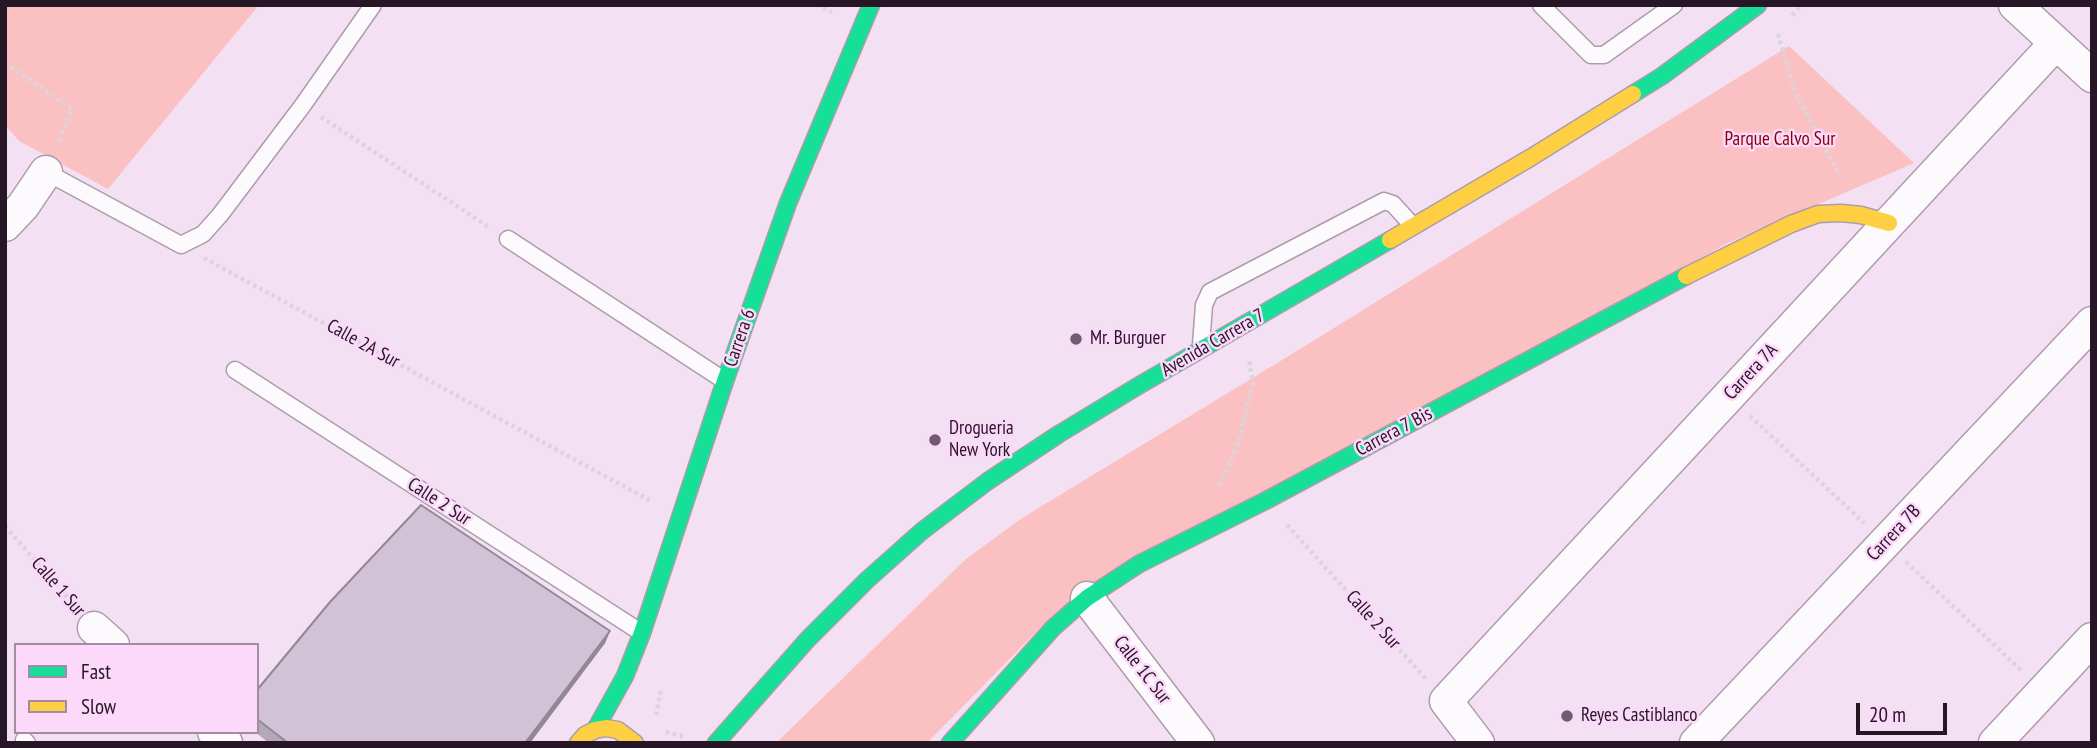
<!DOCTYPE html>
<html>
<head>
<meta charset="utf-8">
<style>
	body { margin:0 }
	#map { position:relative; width:2097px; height:748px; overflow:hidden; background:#f4e0f3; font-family:"PT Sans Narrow",sans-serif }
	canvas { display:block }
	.frame { position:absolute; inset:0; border:7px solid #261626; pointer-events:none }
	.legend { position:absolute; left:14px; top:643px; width:245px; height:91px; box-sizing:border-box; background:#fcd8fa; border:2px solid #a68aa5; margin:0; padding:9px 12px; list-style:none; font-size:21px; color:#261626 }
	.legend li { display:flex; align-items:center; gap:14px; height:35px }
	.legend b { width:35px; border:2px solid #a68aa5 }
	.scale { position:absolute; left:1856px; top:703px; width:91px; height:32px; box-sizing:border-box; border:4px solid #261626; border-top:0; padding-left:9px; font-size:21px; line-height:24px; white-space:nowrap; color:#261626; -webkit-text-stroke:5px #fcd8fa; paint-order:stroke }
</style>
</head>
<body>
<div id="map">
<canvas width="2097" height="748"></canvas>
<div class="frame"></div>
<ul class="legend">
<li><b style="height:9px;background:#16e098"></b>Fast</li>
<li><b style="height:9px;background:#ffcf43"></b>Slow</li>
</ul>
<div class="scale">20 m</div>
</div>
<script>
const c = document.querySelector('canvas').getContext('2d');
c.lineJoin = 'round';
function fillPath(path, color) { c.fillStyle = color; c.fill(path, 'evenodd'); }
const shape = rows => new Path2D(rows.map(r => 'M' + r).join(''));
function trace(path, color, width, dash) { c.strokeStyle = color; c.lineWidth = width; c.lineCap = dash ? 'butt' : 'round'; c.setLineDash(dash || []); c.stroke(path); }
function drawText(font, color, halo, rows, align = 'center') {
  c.font = font + ' "PT Sans Narrow",sans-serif'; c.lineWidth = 5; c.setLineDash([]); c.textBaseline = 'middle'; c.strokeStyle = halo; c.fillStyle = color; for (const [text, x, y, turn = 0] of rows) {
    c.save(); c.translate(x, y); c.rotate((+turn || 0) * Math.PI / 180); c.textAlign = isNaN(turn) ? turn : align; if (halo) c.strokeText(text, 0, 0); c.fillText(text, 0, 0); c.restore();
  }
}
const green = shape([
	[5,5,259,5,108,189,19,141,5,125],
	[1789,46,1914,163,1728,243,1043,625,927,743,776,743,966,559,1022,518,1292,354]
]);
const path = shape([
	[817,5,832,12],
	[1792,15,1801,5],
	[1778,34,1795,92,1842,180],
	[5,63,72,109,57,145],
	[321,117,489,227],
	[204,258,651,501],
	[1750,416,1864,523],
	[1220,485,1239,441,1253,383,1249,360],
	[1287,525,1427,680],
	[5,526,74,605],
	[1906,562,2022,671],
	[656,715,661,690],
	[666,732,685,737]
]);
const lane = shape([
	[1541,5,1591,55,1604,55,1674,5],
	[46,172,181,245,203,234,220,215,303,105,373,5],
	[508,239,725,381],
	[1201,345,1204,305,1210,292,1384,201,1393,204,1412,225],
	[235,370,642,633],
	[24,740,27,743]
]);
const street = shape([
	[2015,5,2092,76],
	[5,225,23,206,46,172],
	[1087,598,1198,743],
	[94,628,113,645],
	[214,732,226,743],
	[1478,743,1446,701,2056,43],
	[1696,743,2092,323],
	[1995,743,2092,639]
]);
const fast = shape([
	[1633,94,1662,76,1758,5],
	[595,730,625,676,642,633,725,381,788,203,871,5],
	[716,743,808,639,867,580,922,531,988,481,1059,434,1138,386,1390,240],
	[950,743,1053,628,1087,598,1139,564,1265,501,1686,276]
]);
const slow = shape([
	[1390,240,1530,158,1633,94],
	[1686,276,1791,224,1818,214,1841,213,1861,215,1889,223],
	[578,743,585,735,595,730,606,728,618,730,635,743]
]);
const wall = shape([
	[610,631,605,643,530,743,269,743,255,732,257,732,257,690]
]);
const shadedWall = shape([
	[610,631,605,643,530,743,525,743]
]);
const building = shape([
	[421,505,610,631,525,743,288,743,257,719,257,690,330,602,421,505]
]);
const markers = [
	[1076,339,7,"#6e5d6e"],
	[935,440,7,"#6e5d6e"],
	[1567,716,7,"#6e5d6e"]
];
const parkNames = [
	["Parque Calvo Sur",1780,140]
];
const streetNames = [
	["Carrera 6",740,338,-71],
	["Avenida Carrera 7",1213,343,-30],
	["Calle 2A Sur",363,344,29],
	["Carrera 7A",1751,372,-47],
	["Carrera 7 Bis",1394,432,-28],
	["Calle 2 Sur",439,502,33],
	["Carrera 7B",1894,533,-47],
	["Calle 1 Sur",58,587,49],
	["Calle 2 Sur",1373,620,48],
	["Calle 1C Sur",1142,670,52]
];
const poiNames = [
	["Mr. Burguer",1090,339],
	["Drogueria",949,429],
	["New York",949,451],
	["Reyes Castiblanco",1581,716]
];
fillPath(green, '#fac0c2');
trace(lane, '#ad9cac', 19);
trace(street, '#ad9cac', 35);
trace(fast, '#ad9cac', 19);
trace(slow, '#ad9cac', 19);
trace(path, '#dbd5db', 4.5, [3.5, 3.5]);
trace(lane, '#fdfafd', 16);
trace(street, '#fdfafd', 32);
trace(fast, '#16e098', 16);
trace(slow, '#ffcf43', 16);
fillPath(wall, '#b4a8b7');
fillPath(shadedWall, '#928895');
fillPath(building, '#d1c3d5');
trace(building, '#928895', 2);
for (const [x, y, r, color] of markers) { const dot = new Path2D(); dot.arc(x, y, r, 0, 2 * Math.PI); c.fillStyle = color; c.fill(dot); trace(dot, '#fcd8fa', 2.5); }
drawText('19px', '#860106', '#fcd8fa', parkNames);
drawText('19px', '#261626', '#fcd8fa', streetNames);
drawText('19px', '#261626', '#fcd8fa', poiNames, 'left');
</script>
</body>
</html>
